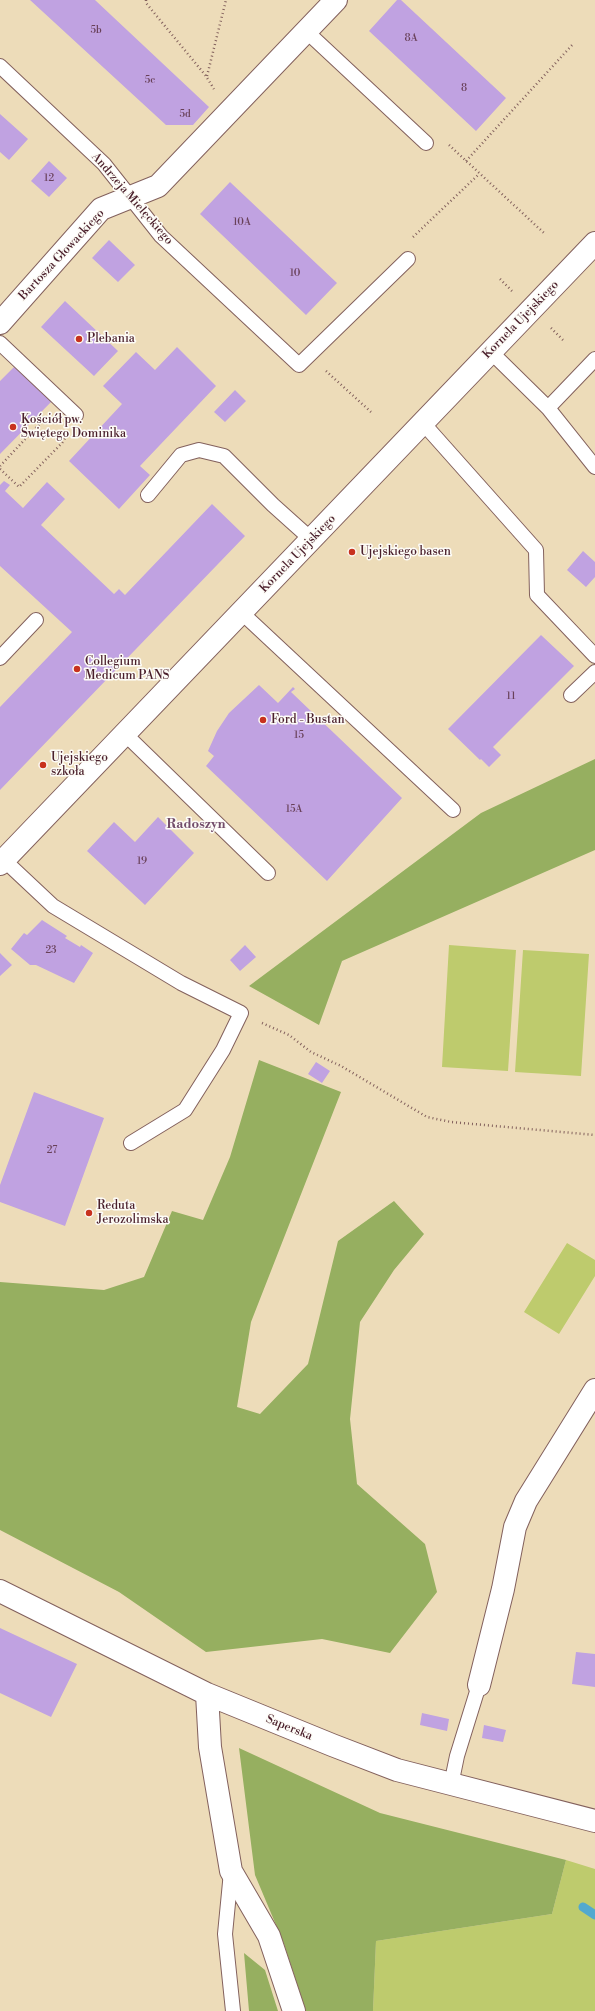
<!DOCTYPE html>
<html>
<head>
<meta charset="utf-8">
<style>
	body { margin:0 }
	canvas { display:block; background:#eddcb9 }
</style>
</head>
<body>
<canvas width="595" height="2011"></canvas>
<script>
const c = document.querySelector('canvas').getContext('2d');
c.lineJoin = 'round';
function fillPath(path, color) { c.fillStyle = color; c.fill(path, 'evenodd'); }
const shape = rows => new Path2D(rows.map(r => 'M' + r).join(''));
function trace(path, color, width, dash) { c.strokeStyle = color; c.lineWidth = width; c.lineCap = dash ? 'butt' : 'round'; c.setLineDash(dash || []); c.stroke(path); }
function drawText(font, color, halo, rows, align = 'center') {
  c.font = font + ' "Libre Bodoni",serif'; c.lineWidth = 3; c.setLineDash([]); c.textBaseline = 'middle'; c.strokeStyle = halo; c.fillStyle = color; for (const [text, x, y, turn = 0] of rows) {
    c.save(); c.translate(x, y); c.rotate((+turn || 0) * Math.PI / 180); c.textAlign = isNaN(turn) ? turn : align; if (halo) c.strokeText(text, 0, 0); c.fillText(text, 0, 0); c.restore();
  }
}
const green = shape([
	[449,945,516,950,508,1071,442,1067],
	[523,950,589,954,581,1076,515,1072],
	[567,1243,595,1260,595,1276,559,1334,524,1312],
	[566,1860,595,1869,595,2011,373,2011,376,1941,552,1914]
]);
const forest = shape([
	[595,759,595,850,342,961,319,1025,249,986,481,813],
	[259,1060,341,1092,251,1322,237,1407,260,1414,308,1364,338,1241,394,1201,424,1234,394,1270,360,1322,350,1419,357,1484,425,1544,437,1592,390,1653,322,1639,206,1652,119,1592,0,1530,0,1282,104,1290,144,1277,172,1211,203,1220,230,1157],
	[239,1748,380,1813,566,1860,552,1914,376,1941,373,2011,306,2011,284,1944,255,1875],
	[244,1953,265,1970,278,2011,249,2011]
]);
const stream = shape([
	[583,1907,595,1915]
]);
const building = shape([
	[30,0,95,0,209,107,193,125,166,125],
	[397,0,401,0,506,98,476,131,369,31],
	[0,114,28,139,9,160,0,152],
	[49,161,67,178,49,197,31,181],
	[230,182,337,283,306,315,200,214],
	[109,240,135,265,118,282,92,258],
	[65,301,118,351,94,376,41,327],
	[177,347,216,386,140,466,150,475,119,509,69,461,122,404,103,386,136,352,155,370],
	[15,366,52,401,0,454,0,381],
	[235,390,246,401,225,422,214,412],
	[4,481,10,485,5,491,23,508,47,482,65,499,41,525,114,594,119,589,125,595,212,504,245,536,0,790,0,707,72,632,0,566,0,485],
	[583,551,595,562,595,577,586,587,567,570],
	[541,635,574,666,493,747,501,755,489,767,481,759,480,760,448,729],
	[259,685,278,703,293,687,295,689,291,692,402,798,327,881,206,766,214,756,208,751,217,731,229,713],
	[158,817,194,853,145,905,87,851,114,822,135,842],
	[42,920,67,936,65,938,80,947,81,945,93,953,74,983,36,965,30,965,11,949,24,933,27,935],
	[245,945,256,957,240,971,230,960],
	[0,953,12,965,0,976],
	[316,1062,330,1071,322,1083,308,1074],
	[34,1092,104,1118,65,1226,0,1202,0,1185],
	[0,1628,77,1664,51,1717,0,1693],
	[576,1652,595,1654,595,1687,572,1684],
	[422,1713,449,1719,447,1731,420,1725],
	[484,1725,506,1730,503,1742,482,1738]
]);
const path = shape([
	[146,0,146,3,206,76,214,89],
	[207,76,226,0],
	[449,145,544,233],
	[466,161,574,43],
	[413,237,479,174],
	[500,279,512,291],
	[551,328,563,340],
	[326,371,371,412],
	[0,466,46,417],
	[0,469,19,487,62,443,67,435],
	[262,1023,289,1035,311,1052,341,1066,427,1117,451,1122,595,1135]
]);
const lane = shape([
	[306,31,426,143],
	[0,66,104,164,161,236,299,365,408,259],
	[0,343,76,415],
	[491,352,548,408,595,359],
	[548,408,595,467],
	[423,423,536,550,537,595,595,656],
	[148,495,181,455,199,450,224,456,273,505,312,540],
	[242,613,453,810],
	[0,658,36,620],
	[571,695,595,672],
	[125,734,268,873],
	[4,860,53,906,181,983,241,1013,223,1050,185,1110,131,1143],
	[451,1785,457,1756,479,1685],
	[231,1872,225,1934,233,2011]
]);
const street = shape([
	[0,323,101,209,158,186,336,0],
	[0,1591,207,1694,332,1745,397,1770,595,1821],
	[479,1685,503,1589,515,1527,526,1501,595,1390],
	[207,1694,210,1747,231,1871,269,1936,294,2011]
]);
const secondary = shape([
	[0,864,595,243]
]);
const markers = [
	[79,339,4,"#c8321e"],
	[13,427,4,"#c8321e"],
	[352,552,4,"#c8321e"],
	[77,669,4,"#c8321e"],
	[263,720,4,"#c8321e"],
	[43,765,4,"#c8321e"],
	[89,1213,4,"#c8321e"]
];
const numberNames = [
	["5b",96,31],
	["8A",411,39],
	["5c",150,81],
	["8",464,89],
	["5d",185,115],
	["12",49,179],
	["10A",242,223],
	["10",295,274],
	["11",511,697],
	["15",299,736],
	["15A",294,810],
	["19",142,862],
	["23",51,951],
	["27",52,1151]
];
const streetNames = [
	["Andrzeja Mielęckiego",132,199,49],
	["Bartosza Głowackiego",62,255,-47],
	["Kornela Ujejskiego",521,320,-46],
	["Kornela Ujejskiego",298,554,-46],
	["Saperska",289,1728,22]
];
const poiNames = [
	["Plebania",87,339],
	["Kościół pw.",21,420],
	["Świętego Dominika",21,434],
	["Ujejskiego basen",360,552],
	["Collegium",85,662],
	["Medicum PANS",85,676],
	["Ford - Bustan",271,720],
	["Ujejskiego",51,758],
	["szkoła",51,772],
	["Reduta",97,1206],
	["Jerozolimska",97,1220]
];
const neighbourhoodNames = [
	["Radoszyn",196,825]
];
fillPath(green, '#becb6d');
fillPath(forest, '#96af60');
trace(stream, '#52a9cf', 9);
fillPath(building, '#c0a2e1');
trace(lane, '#83615d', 16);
trace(street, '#83615d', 24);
trace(secondary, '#83615d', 24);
trace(path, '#83615d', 2.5, [1, 3]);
trace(lane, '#fff', 14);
trace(street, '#fff', 22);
trace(secondary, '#fff', 22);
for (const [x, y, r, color] of markers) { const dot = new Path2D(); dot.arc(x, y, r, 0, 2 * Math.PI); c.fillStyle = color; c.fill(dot); trace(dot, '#fdfcf7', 1.5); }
drawText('10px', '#684058', null, numberNames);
drawText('12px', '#4a1f2b', '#fdfcf7', streetNames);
drawText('12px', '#4a1f2b', '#fdfcf7', poiNames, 'left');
drawText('bold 13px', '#734d6b', '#fdfcf7', neighbourhoodNames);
</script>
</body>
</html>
